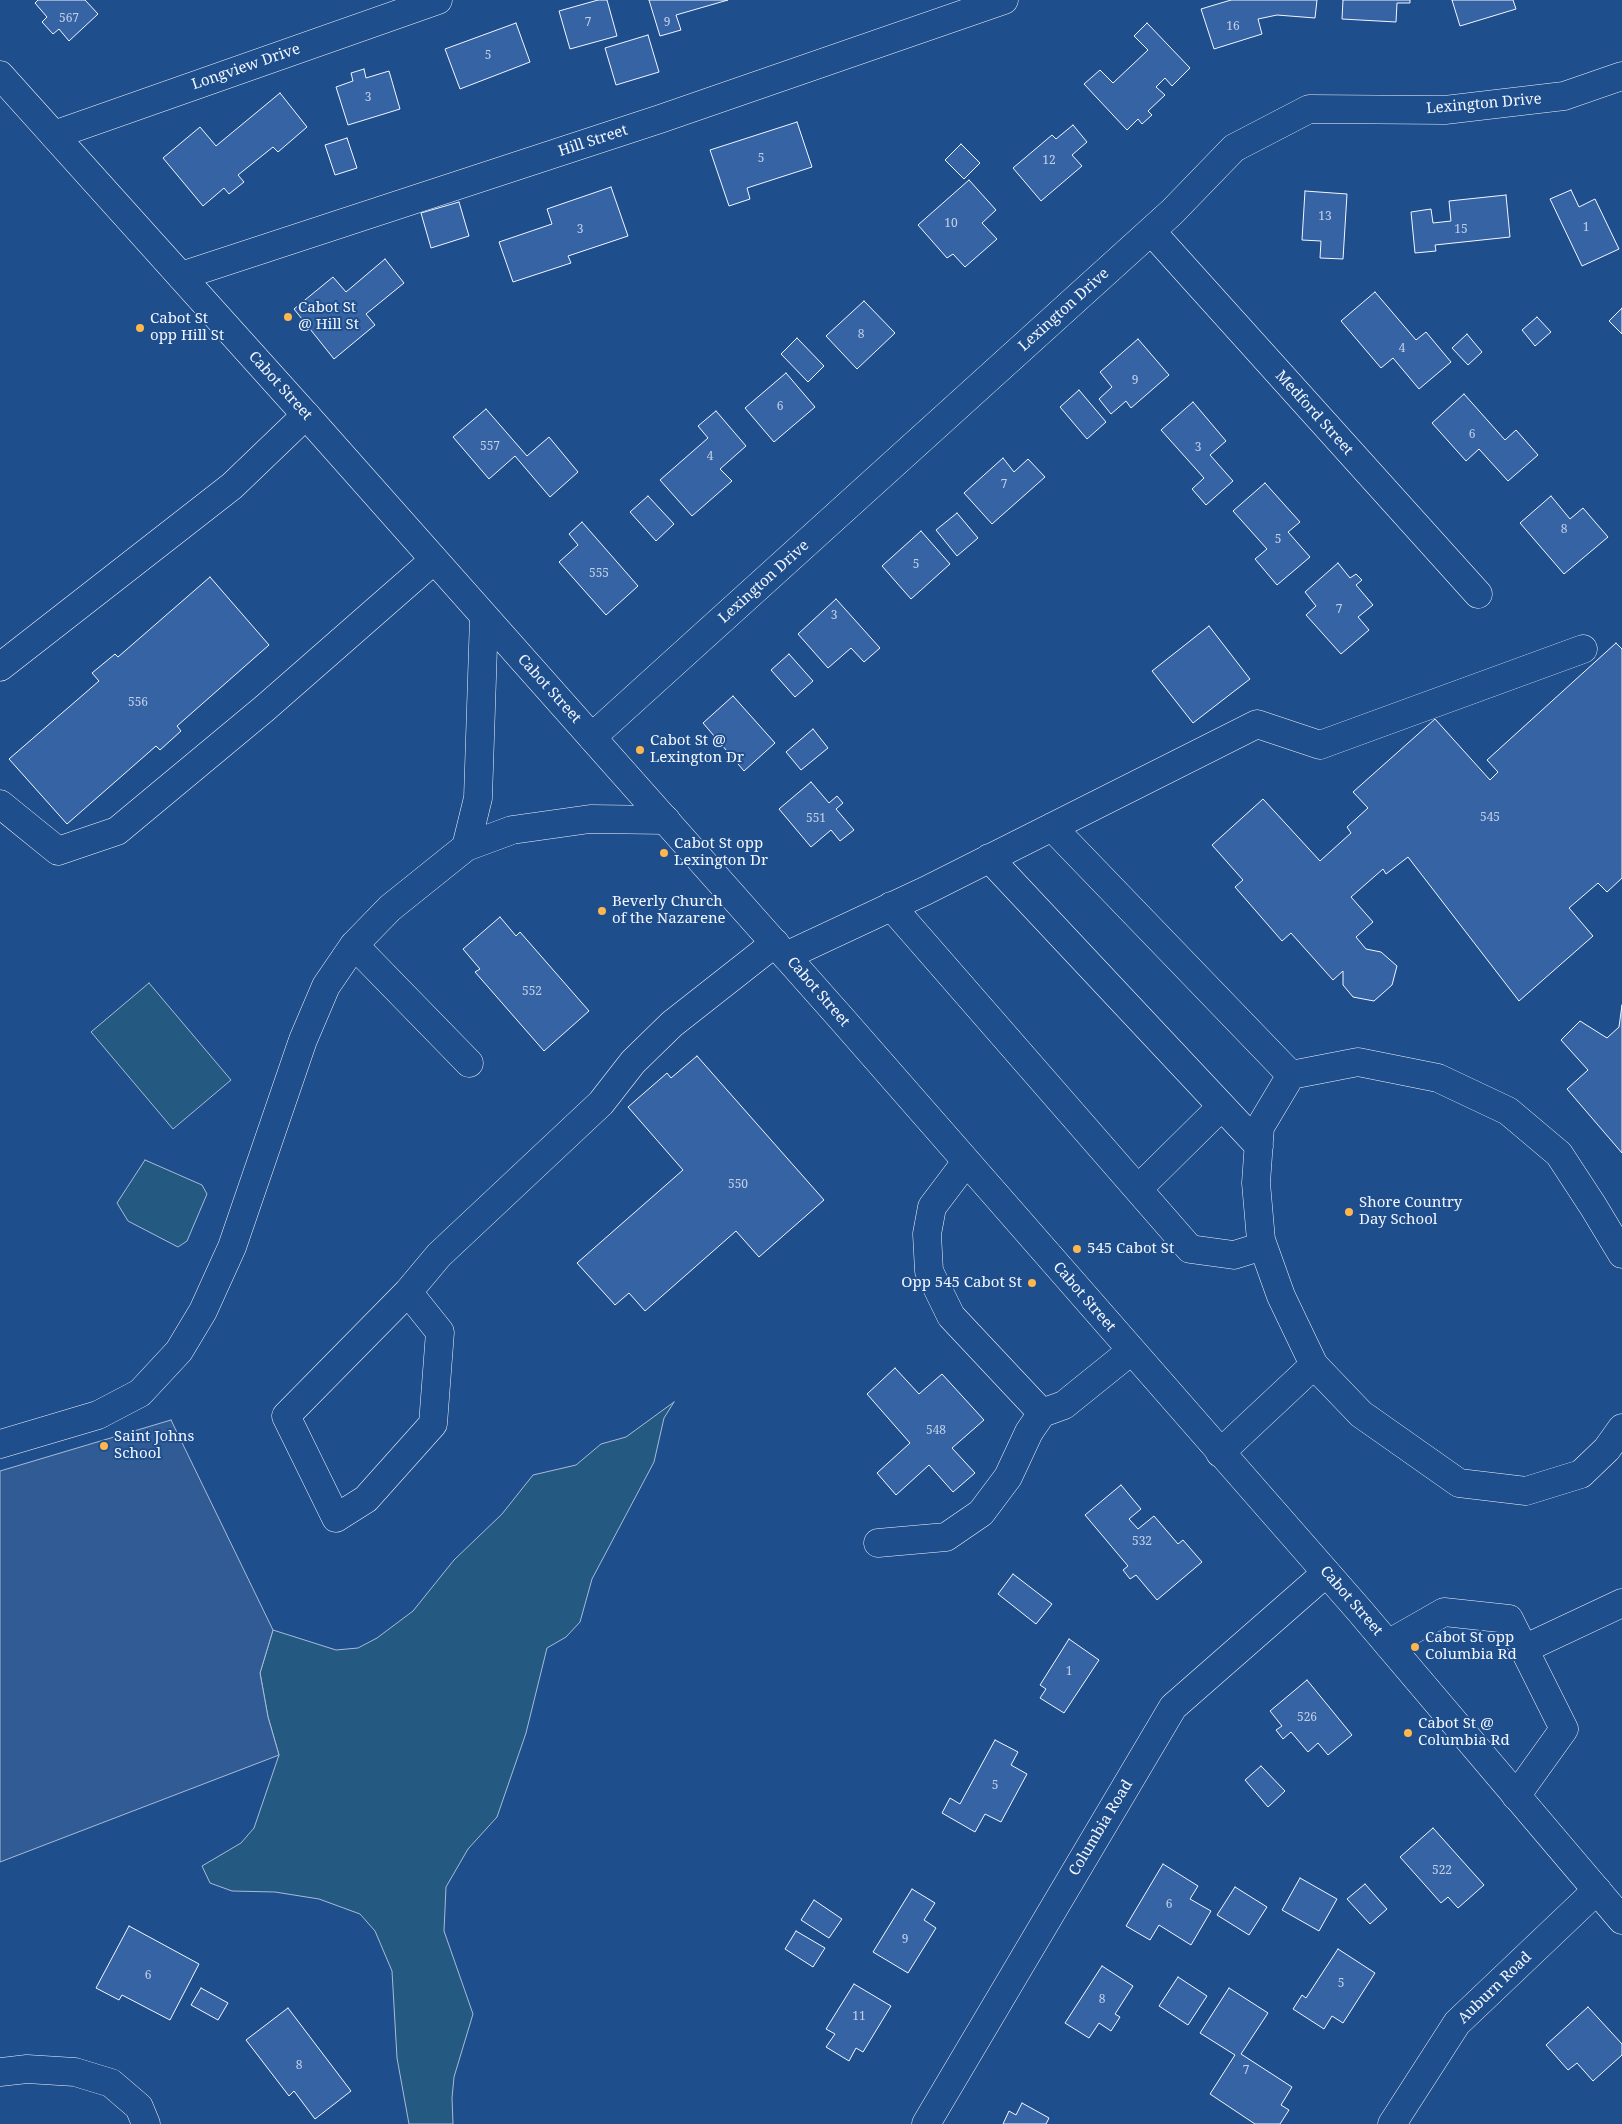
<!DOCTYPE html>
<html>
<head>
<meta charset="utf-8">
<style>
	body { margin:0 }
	canvas { display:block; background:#1f4e8c }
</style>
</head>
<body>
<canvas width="1622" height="2124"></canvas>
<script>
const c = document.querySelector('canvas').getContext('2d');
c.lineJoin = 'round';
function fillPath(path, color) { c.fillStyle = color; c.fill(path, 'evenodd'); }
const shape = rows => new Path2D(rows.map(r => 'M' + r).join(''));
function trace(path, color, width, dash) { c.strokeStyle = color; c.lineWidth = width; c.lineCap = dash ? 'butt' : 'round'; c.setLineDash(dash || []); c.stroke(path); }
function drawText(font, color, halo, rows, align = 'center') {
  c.font = font + ' "Noto Serif",serif'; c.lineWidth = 4; c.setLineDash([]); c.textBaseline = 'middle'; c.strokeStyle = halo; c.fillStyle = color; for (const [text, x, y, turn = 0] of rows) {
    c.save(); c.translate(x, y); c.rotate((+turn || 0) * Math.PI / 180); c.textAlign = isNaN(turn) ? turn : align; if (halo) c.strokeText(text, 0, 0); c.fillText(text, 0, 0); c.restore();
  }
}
const green = shape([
	[149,983,231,1080,173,1129,91,1032,149,983],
	[145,1160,202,1185,207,1194,187,1241,178,1247,128,1221,117,1203,145,1160],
	[674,1402,664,1418,654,1462,592,1579,580,1622,566,1637,547,1648,526,1733,497,1817,468,1849,446,1887,444,1931,473,2014,454,2077,452,2098,453,2124,409,2124,397,2058,392,1971,375,1931,360,1914,319,1899,275,1892,232,1891,210,1883,202,1866,241,1843,254,1828,279,1755,268,1717,260,1673,273,1630,336,1650,358,1648,377,1638,413,1611,454,1560,502,1514,533,1475,576,1465,601,1444,626,1437,674,1402]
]);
const parking = shape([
	[171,1420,273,1630,260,1673,268,1717,279,1755,0,1862,0,1471,171,1420]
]);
const building = shape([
	[38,0,85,0,98,14,69,41,59,29,53,34,42,22,47,17,35,3,38,0],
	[598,0,607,0,617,36,570,49,559,11,598,0],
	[649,0,728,0,676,15,681,30,660,36,649,0],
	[1231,0,1317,0,1315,18,1277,15,1258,19,1262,34,1214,49,1201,9,1231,0],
	[1343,0,1410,0,1410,3,1397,3,1396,22,1342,19,1343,0],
	[1452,0,1513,0,1516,9,1460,26,1452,0],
	[516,23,530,62,460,89,445,49,516,23],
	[1147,23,1190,68,1172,86,1165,78,1156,87,1165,95,1148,111,1152,115,1142,124,1138,119,1127,130,1084,84,1100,70,1113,83,1148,50,1134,36,1147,23],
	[648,35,659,72,616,85,605,48,648,35],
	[364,69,366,78,389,71,400,109,348,125,336,87,353,81,351,73,364,69],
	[280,93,307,127,278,152,273,147,238,175,244,182,229,194,224,188,203,206,163,158,200,127,216,146,280,93],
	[797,122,812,167,747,188,750,199,729,206,710,150,797,122],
	[1073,125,1087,142,1072,155,1082,166,1041,201,1013,168,1052,135,1056,139,1073,125],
	[347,138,357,168,335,175,325,145,347,138],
	[961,144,980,163,964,179,945,160,961,144],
	[969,180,996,210,982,223,997,239,965,267,953,254,947,258,918,225,969,180],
	[611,187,628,236,568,256,571,263,513,282,499,242,552,224,547,209,611,187],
	[1571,190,1579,207,1595,199,1619,249,1582,266,1550,199,1571,190],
	[1305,191,1347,194,1343,259,1320,258,1321,241,1302,240,1305,191],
	[1506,195,1510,237,1435,245,1436,251,1415,253,1411,212,1431,209,1433,223,1451,221,1449,201,1506,195],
	[459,202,469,236,431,248,421,213,459,202],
	[385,259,404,283,366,314,375,325,334,359,294,309,333,277,346,292,385,259],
	[1375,292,1416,340,1426,332,1451,362,1419,389,1393,358,1381,368,1341,321,1375,292],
	[864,301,895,333,857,369,826,336,864,301],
	[1622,308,1622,334,1609,321,1622,308],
	[1537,317,1551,332,1535,346,1522,330,1537,317],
	[1467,334,1482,352,1468,365,1452,348,1467,334],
	[797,338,824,366,808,382,781,354,797,338],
	[1138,339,1169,375,1131,408,1126,401,1111,414,1099,399,1112,387,1100,372,1138,339],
	[786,373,815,407,774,442,745,408,786,373],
	[1079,390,1106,422,1087,439,1060,407,1079,390],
	[1464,394,1505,440,1516,430,1538,455,1508,481,1479,449,1466,461,1432,423,1464,394],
	[1193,402,1226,441,1210,455,1233,481,1206,505,1192,489,1204,478,1161,430,1193,402],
	[486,409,527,456,549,437,578,472,550,497,515,456,489,479,453,437,486,409],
	[716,411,746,446,720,469,732,481,692,516,660,480,708,438,698,426,716,411],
	[1003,458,1014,472,1028,459,1045,477,992,524,964,493,1003,458],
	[1265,483,1300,522,1288,532,1310,557,1277,585,1255,559,1267,549,1233,511,1265,483],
	[648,496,674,524,656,541,630,512,648,496],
	[1551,496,1570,519,1583,508,1608,537,1564,574,1520,523,1551,496],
	[957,513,978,538,957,556,936,530,957,513],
	[582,522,638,586,606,615,559,562,578,545,569,534,582,522],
	[921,531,950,564,911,599,882,566,921,531],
	[1338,563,1350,578,1356,574,1362,580,1356,585,1373,605,1358,617,1369,630,1341,654,1306,615,1316,606,1305,592,1338,563],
	[210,577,269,645,177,726,181,731,160,750,156,746,67,824,9,759,99,681,92,673,115,654,118,657,210,577],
	[836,599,880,648,864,662,851,648,828,668,798,634,836,599],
	[1209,626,1250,679,1193,723,1152,671,1209,626],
	[1616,643,1622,649,1622,878,1607,892,1598,883,1569,908,1593,936,1519,1001,1408,857,1386,874,1383,869,1351,897,1373,922,1356,937,1366,949,1381,952,1397,966,1392,985,1374,1001,1353,997,1343,985,1343,971,1333,980,1291,933,1282,941,1235,887,1243,880,1212,845,1263,799,1320,861,1351,833,1347,827,1368,808,1353,792,1435,719,1490,780,1498,772,1487,760,1616,643],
	[789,654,813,681,795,697,771,670,789,654],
	[733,696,775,743,744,771,703,723,733,696],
	[813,729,828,748,801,770,786,752,813,729],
	[811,782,829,803,837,796,843,803,836,809,854,830,840,841,831,830,811,847,779,809,811,782],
	[500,917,516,936,520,932,589,1011,544,1051,475,972,480,969,463,949,500,917],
	[1622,1005,1622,1153,1567,1089,1588,1070,1561,1040,1580,1021,1607,1038,1619,1027,1622,1005],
	[697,1056,824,1200,759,1257,736,1231,645,1311,629,1293,615,1305,577,1263,683,1170,628,1107,667,1073,671,1078,697,1056],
	[895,1368,919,1394,942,1374,984,1420,952,1448,975,1473,953,1492,929,1465,896,1495,877,1473,910,1443,867,1394,895,1368],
	[1121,1485,1141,1509,1129,1519,1138,1529,1154,1516,1178,1544,1183,1540,1202,1562,1157,1600,1136,1575,1130,1579,1123,1570,1128,1566,1085,1515,1121,1485],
	[1013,1574,1052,1604,1036,1624,998,1594,1013,1574],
	[1069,1639,1099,1660,1064,1713,1040,1698,1046,1689,1040,1685,1069,1639],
	[1307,1680,1352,1735,1328,1755,1318,1743,1308,1752,1291,1732,1283,1739,1276,1730,1282,1726,1270,1711,1307,1680],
	[995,1740,1018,1752,1011,1765,1027,1774,1001,1822,985,1814,975,1832,942,1813,950,1798,960,1804,995,1740],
	[1261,1766,1285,1791,1268,1807,1245,1780,1261,1766],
	[1433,1828,1484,1885,1458,1908,1448,1897,1441,1903,1400,1857,1433,1828],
	[1163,1864,1198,1886,1190,1899,1211,1911,1191,1945,1159,1925,1150,1940,1126,1926,1163,1864],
	[1300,1878,1337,1899,1319,1931,1282,1910,1300,1878],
	[1365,1884,1387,1909,1370,1924,1347,1899,1365,1884],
	[1235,1887,1267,1907,1249,1935,1217,1915,1235,1887],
	[912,1889,935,1903,924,1920,936,1928,908,1973,873,1952,912,1889],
	[814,1900,842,1919,829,1938,801,1920,814,1900],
	[129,1926,199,1964,170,2020,122,1995,119,2000,96,1988,129,1926],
	[796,1931,825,1948,813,1967,785,1949,796,1931],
	[1338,1949,1375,1973,1343,2023,1332,2016,1324,2029,1293,2009,1302,1995,1306,1998,1338,1949],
	[1102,1966,1133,1986,1115,2014,1120,2017,1111,2031,1099,2023,1089,2038,1065,2023,1102,1966],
	[1178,1977,1207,1996,1188,2025,1159,2006,1178,1977],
	[854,1984,891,2006,863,2052,856,2048,849,2061,826,2047,835,2034,826,2029,854,1984],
	[201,1988,228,2003,218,2020,191,2005,201,1988],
	[1229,1988,1268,2013,1241,2054,1292,2087,1281,2105,1289,2110,1280,2124,1255,2124,1210,2094,1235,2055,1200,2033,1229,1988],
	[1588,2007,1622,2044,1622,2055,1593,2081,1577,2063,1568,2070,1546,2045,1588,2007],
	[288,2008,351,2091,315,2119,294,2091,289,2096,246,2040,288,2008],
	[1022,2103,1049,2118,1046,2124,1003,2124,1009,2111,1016,2115,1022,2103]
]);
const minor = shape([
	[54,135,438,0],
	[1151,231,1478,594],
	[181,276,660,119,1004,0],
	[0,667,232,486,306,415],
	[592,737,1172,212,1234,148,1309,109,1445,110,1564,96,1622,76],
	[0,804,58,851,117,831,265,708,434,560],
	[1052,827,1291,1075],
	[466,847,478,798,484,617],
	[989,858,1259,1146],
	[891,906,1190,1249,1234,1255,1263,1246],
	[354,945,469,1063],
	[786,956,925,891,1257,724,1320,745,1583,649],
	[966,1162,932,1207,927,1234,929,1271,951,1316,1042,1413],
	[1138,1189,1221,1107],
	[1622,1254,1593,1206,1559,1154,1508,1111,1438,1078,1358,1062,1291,1075,1260,1127,1256,1183,1261,1240,1281,1296,1314,1365,1361,1414,1459,1483,1526,1491,1581,1474,1607,1449,1622,1428],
	[408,1292,286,1416,336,1518,366,1499,433,1424,440,1332,408,1292,439,1255,601,1103,633,1062,672,1024,775,943],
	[0,1444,98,1415,140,1393,179,1351,203,1311,232,1247,303,1040,326,986,354,945,390,908,466,847,512,830,590,819,666,820],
	[1220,1453,1314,1365],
	[878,1543,946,1537,981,1513,1008,1477,1029,1432,1042,1413,1064,1405,1131,1351],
	[1388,1644,1444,1612,1509,1619,1564,1729,1516,1796],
	[1524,1649,1622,1603],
	[0,2072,27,2069,75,2072,111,2083,139,2107,146,2124],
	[926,2124,1173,1707,1326,1573],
	[1392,2124,1457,2023,1597,1890]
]);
const highway = shape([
	[0,75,313,423,841,1018,1359,1610,1622,1920]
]);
const markers = [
	[288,317,5,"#ffb74d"],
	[140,328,5,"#ffb74d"],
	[640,750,5,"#ffb74d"],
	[664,853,5,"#ffb74d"],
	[602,911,5,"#ffb74d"],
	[1349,1212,5,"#ffb74d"],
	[1077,1249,5,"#ffb74d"],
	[1032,1283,5,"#ffb74d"],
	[104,1446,5,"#ffb74d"],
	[1415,1647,5,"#ffb74d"],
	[1408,1733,5,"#ffb74d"]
];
const numberNames = [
	["567",69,19],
	["7",588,23],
	["9",667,23],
	["16",1233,27],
	["5",488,56],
	["3",368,98],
	["5",761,159],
	["12",1049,161],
	["13",1325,217],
	["10",951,224],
	["1",1586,228],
	["3",580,230],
	["15",1461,230],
	["8",861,335],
	["4",1402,349],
	["9",1135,381],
	["6",780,407],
	["6",1472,435],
	["557",490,447],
	["3",1198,448],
	["4",710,457],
	["7",1004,485],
	["8",1564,530],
	["5",1278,540],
	["5",916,565],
	["555",599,574],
	["7",1339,610],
	["3",834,616],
	["556",138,703],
	["545",1490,818],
	["551",816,819],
	["552",532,992],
	["550",738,1185],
	["548",936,1431],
	["532",1142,1542],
	["1",1069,1672],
	["526",1307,1718],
	["5",995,1786],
	["522",1442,1871],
	["6",1169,1905],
	["9",905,1940],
	["6",148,1976],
	["5",1341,1984],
	["8",1102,2000],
	["11",859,2017],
	["8",299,2066],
	["7",1246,2071]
];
const streetNames = [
	["Longview Drive",246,67,-19],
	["Lexington Drive",1484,104,-5],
	["Hill Street",593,141,-18],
	["Lexington Drive",1064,310,-42],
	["Cabot Street",280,386,48],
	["Medford Street",1314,413,48],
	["Lexington Drive",764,582,-42],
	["Cabot Street",549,689,48],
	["Cabot Street",818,992,49],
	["Cabot Street",1084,1297,49],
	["Cabot Street",1351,1601,49],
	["Columbia Road",1101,1828,-59],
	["Auburn Road",1495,1988,-44]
];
const poiNames = [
	["Cabot St",298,308],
	["@ Hill St",298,325],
	["Cabot St",150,319],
	["opp Hill St",150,336],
	["Cabot St @",650,741],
	["Lexington Dr",650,758],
	["Cabot St opp",674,844],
	["Lexington Dr",674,861],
	["Beverly Church",612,902],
	["of the Nazarene",612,919],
	["Shore Country",1359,1203],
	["Day School",1359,1220],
	["545 Cabot St",1087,1249],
	["Opp 545 Cabot St",1022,1283,"right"],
	["Saint Johns",114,1437],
	["School",114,1454],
	["Cabot St opp",1425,1638],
	["Columbia Rd",1425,1655],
	["Cabot St @",1418,1724],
	["Columbia Rd",1418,1741]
];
fillPath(green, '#245a82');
trace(green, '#a8bbd7', 1);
fillPath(parking, '#305b95');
trace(parking, '#a8bbd7', 1);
fillPath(building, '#3563a3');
trace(building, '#f2f6ff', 1);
trace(minor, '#f2f6ff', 29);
trace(highway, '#f2f6ff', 29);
trace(minor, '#1f4e8c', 28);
trace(highway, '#1f4e8c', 28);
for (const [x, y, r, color] of markers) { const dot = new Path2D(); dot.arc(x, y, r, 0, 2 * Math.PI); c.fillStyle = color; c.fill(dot); trace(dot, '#1f4e8c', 2); }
drawText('12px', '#c3d1e8', null, numberNames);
drawText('15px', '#f2f6ff', '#1f4e8c', streetNames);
drawText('15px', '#f2f6ff', '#1f4e8c', poiNames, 'left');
</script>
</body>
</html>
